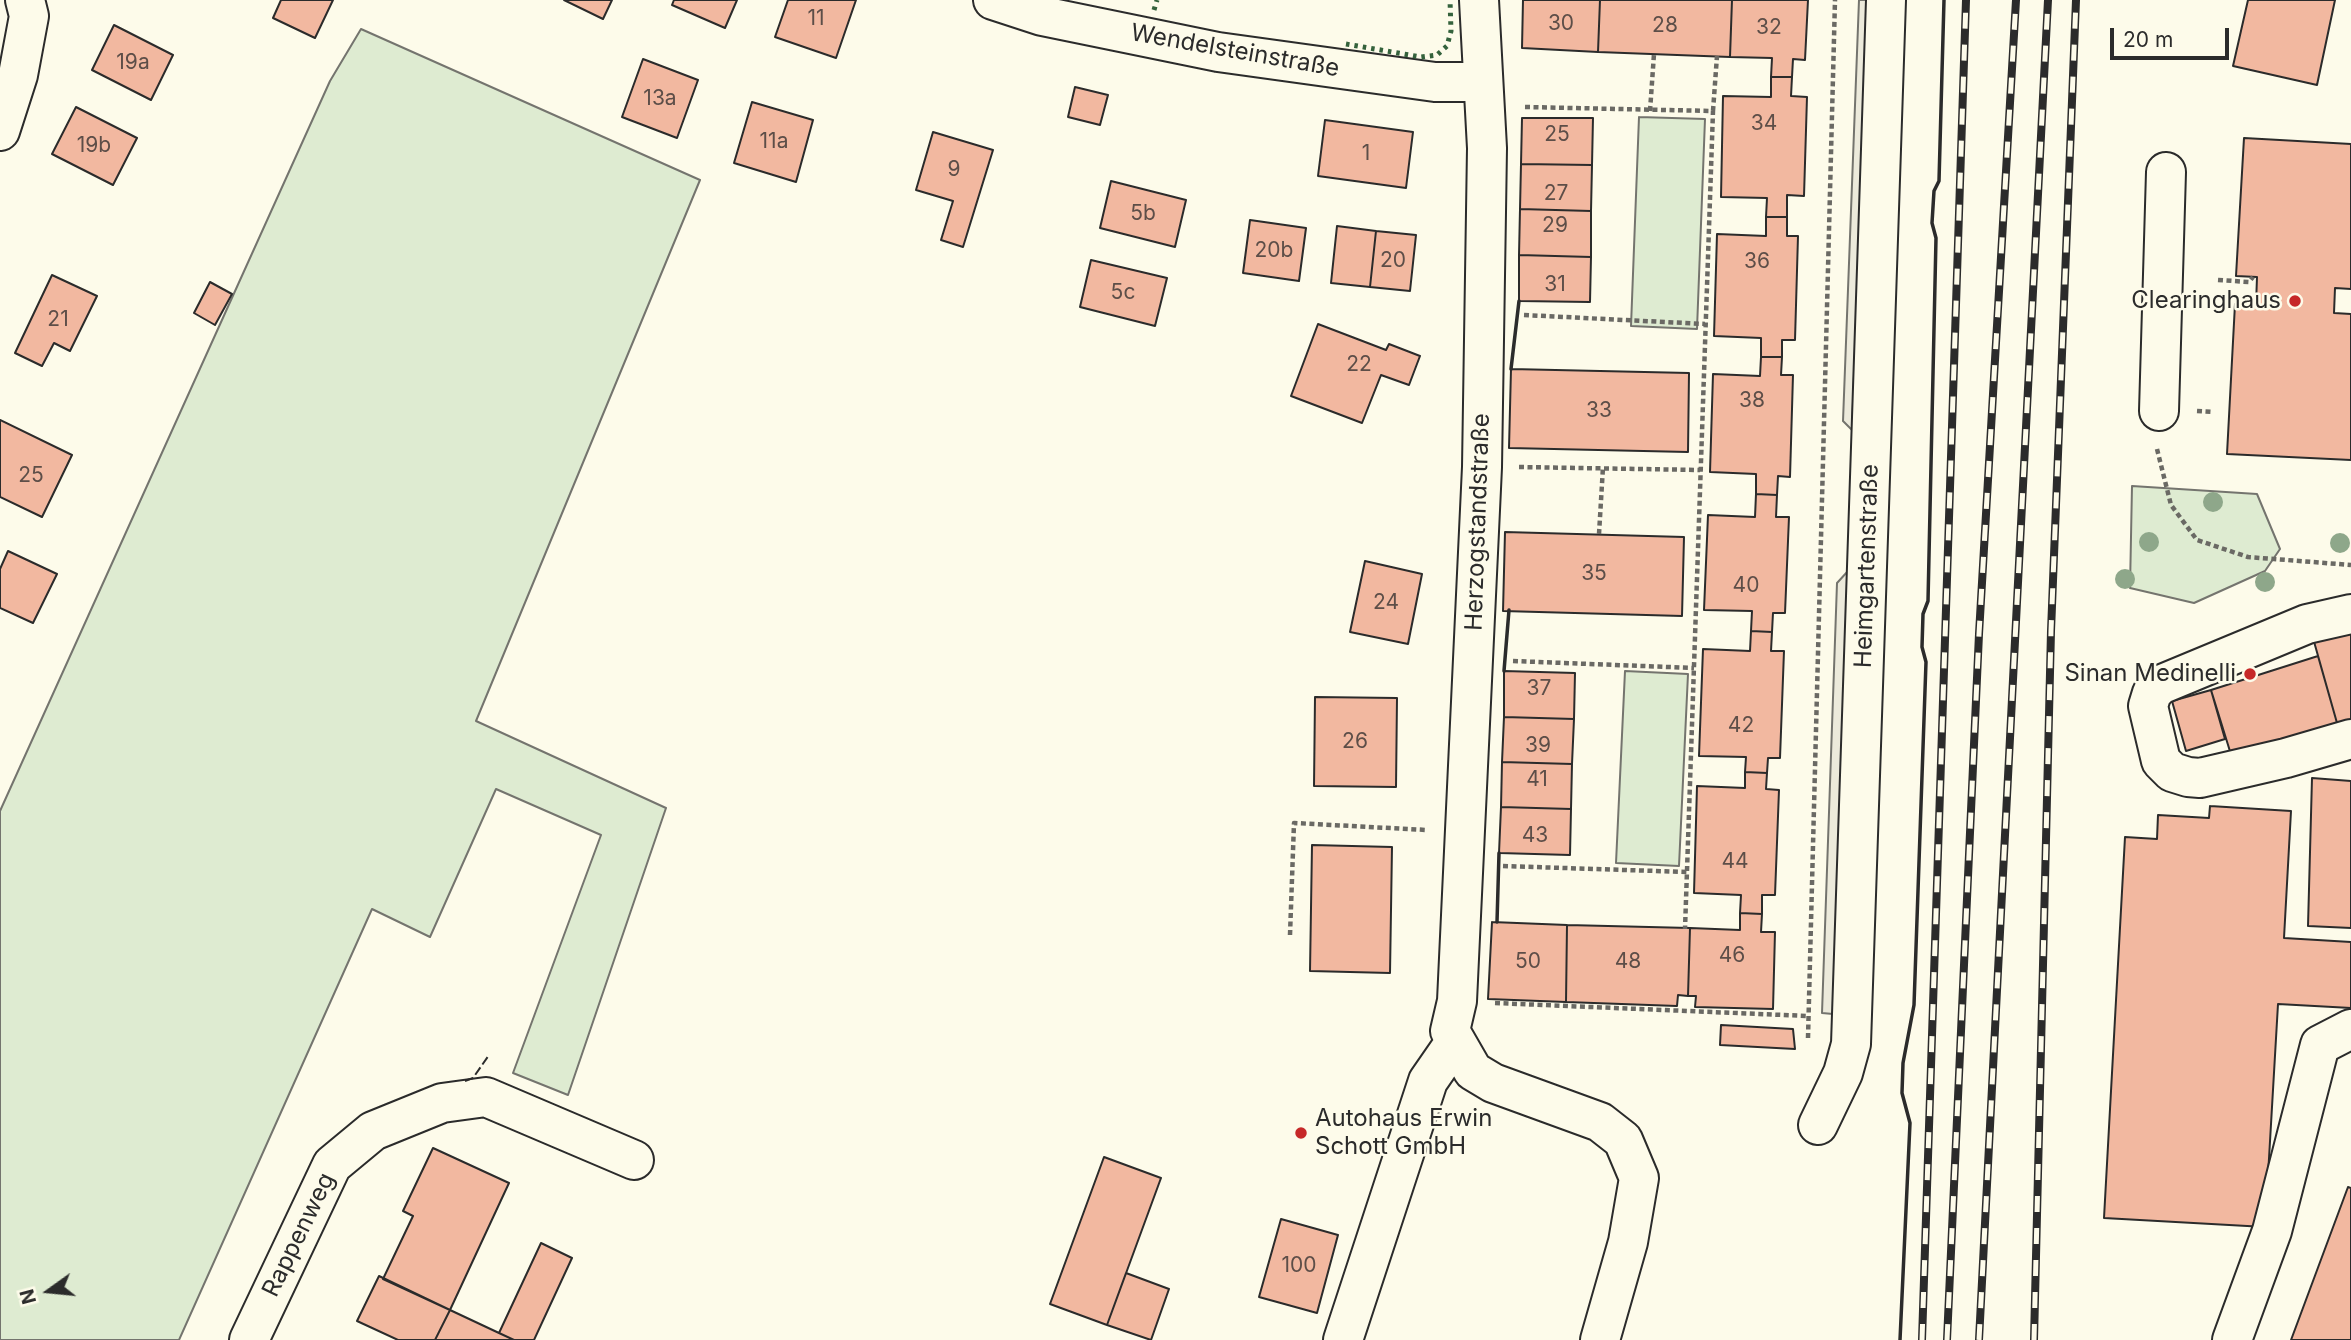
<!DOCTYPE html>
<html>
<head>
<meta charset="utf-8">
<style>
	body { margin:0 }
	#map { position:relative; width:2351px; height:1340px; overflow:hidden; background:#fdfbea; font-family:Inter,sans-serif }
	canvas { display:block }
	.north { position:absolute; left:14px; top:1256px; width:70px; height:70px; -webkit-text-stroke:5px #fdfbea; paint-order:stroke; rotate:255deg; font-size:19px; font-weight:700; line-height:28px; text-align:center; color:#2b2b2b }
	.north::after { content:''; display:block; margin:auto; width:24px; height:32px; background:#2b2b2b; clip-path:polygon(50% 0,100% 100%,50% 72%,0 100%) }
	.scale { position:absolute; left:2110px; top:28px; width:119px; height:32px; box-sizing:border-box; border:4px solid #2b2b2b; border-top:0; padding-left:9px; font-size:21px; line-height:24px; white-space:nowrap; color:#2b2b2b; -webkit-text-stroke:5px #fdfbea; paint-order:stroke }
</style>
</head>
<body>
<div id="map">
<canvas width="2351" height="1340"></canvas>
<div class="north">N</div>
<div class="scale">20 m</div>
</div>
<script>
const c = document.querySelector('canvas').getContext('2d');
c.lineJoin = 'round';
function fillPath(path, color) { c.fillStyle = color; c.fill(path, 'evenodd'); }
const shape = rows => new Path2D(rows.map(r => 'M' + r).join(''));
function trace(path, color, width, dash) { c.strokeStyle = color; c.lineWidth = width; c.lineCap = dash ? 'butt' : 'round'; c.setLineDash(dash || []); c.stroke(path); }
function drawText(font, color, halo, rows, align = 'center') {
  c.font = font + ' Inter,sans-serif'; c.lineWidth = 5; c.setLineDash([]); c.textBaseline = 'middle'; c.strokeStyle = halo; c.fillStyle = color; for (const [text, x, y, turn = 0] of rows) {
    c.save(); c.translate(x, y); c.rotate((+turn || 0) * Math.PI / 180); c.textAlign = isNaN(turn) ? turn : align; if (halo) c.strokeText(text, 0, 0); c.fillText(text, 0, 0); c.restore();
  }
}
const green = shape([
	[361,29,700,180,476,721,666,808,568,1095,513,1073,601,835,496,789,430,937,372,909,179,1340,0,1340,0,811,330,81,361,29],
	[1639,117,1705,119,1697,329,1631,326,1639,117],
	[2132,486,2257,494,2280,549,2265,571,2194,603,2130,588,2132,486],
	[1625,671,1688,674,1679,866,1616,863,1625,671]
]);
const parking = shape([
	[1859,0,1868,0,1852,430,1843,421,1859,0],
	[1848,571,1833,1014,1822,1013,1837,583,1848,571]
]);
const building = shape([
	[281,0,333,0,315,38,273,18,281,0],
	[564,0,612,0,603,19,564,0],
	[674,0,737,0,725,28,672,5,674,0],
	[788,0,856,0,836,58,775,37,788,0],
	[1523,0,1600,0,1598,52,1522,48,1523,0],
	[1600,0,1732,0,1730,57,1598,52,1600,0],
	[1732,0,1808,0,1805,60,1793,59,1792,77,1771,77,1772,58,1730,57,1732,0],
	[2248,0,2335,0,2317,85,2233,66,2248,0],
	[114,25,173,55,151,100,92,70,114,25],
	[643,59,698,80,677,138,622,117,643,59],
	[1771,77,1792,77,1791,96,1807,97,1804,196,1787,195,1787,217,1766,217,1767,198,1721,197,1723,96,1771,97,1771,77],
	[1075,87,1108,95,1100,125,1068,117,1075,87],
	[752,102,813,120,796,182,734,163,752,102],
	[76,107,137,138,113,185,52,154,76,107],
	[1522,118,1593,118,1592,165,1521,164,1522,118],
	[1325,120,1413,132,1406,188,1318,176,1325,120],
	[933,132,993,150,963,247,941,240,953,201,916,190,933,132],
	[2244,138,2351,144,2351,289,2335,288,2334,313,2351,314,2351,460,2227,454,2235,304,2256,305,2257,277,2236,276,2244,138],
	[1521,164,1592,165,1591,211,1520,209,1521,164],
	[1111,181,1186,200,1175,247,1100,228,1111,181],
	[1520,209,1591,211,1591,257,1519,255,1520,209],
	[1766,217,1787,217,1787,236,1798,236,1795,340,1782,340,1782,357,1761,357,1761,338,1714,336,1717,234,1766,236,1766,217],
	[1250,220,1306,228,1299,281,1243,273,1250,220],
	[1337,226,1376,231,1370,287,1331,283,1337,226],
	[1376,231,1416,235,1410,291,1370,287,1376,231],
	[1519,255,1591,257,1590,302,1519,301,1519,255],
	[1091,260,1167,278,1155,326,1080,307,1091,260],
	[52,275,97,296,70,351,54,343,42,366,15,353,52,275],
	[210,282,232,294,215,325,194,313,210,282],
	[1318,324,1386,350,1389,344,1420,356,1409,385,1381,375,1362,423,1291,396,1318,324],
	[1761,357,1782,357,1781,375,1793,375,1790,477,1778,476,1777,495,1756,494,1756,474,1710,472,1713,374,1760,376,1761,357],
	[1511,369,1689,373,1688,452,1509,448,1511,369],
	[0,420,72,455,42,517,0,497,0,420],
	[1756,494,1777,495,1776,517,1789,517,1785,613,1773,613,1772,632,1751,631,1752,611,1704,610,1708,515,1755,517,1756,494],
	[1505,532,1684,537,1682,616,1503,611,1505,532],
	[8,551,57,574,33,623,0,608,0,569,8,551],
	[1365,561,1422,574,1408,644,1350,632,1365,561],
	[2351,620,2351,727,2339,730,2311,631,2351,620],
	[1751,631,1772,632,1771,651,1784,651,1780,758,1768,758,1767,773,1745,772,1746,757,1699,756,1703,649,1750,651,1751,631],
	[2318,656,2339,730,2233,761,2211,690,2318,656],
	[1504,671,1575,673,1574,719,1504,717,1504,671],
	[2211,690,2225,739,2186,751,2172,701,2211,690],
	[1315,697,1397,698,1396,787,1314,786,1315,697],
	[1504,717,1574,719,1572,764,1502,762,1504,717],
	[1502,762,1572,764,1571,809,1501,807,1502,762],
	[1745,772,1767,773,1766,789,1779,790,1775,895,1762,895,1762,914,1740,913,1741,895,1694,893,1697,786,1745,788,1745,772],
	[2312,778,2351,781,2351,928,2308,926,2312,778],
	[2210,806,2291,811,2284,938,2351,942,2351,1008,2278,1004,2265,1227,2104,1218,2125,837,2157,839,2158,815,2209,818,2210,806],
	[1501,807,1571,809,1570,855,1499,853,1501,807],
	[1312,845,1392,847,1390,973,1310,971,1312,845],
	[1740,913,1762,914,1761,932,1775,932,1773,1009,1695,1007,1696,996,1688,996,1690,928,1740,930,1740,913],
	[1492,922,1567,925,1566,1002,1488,999,1492,922],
	[1567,925,1690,928,1688,996,1678,995,1677,1006,1566,1002,1567,925],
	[1721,1025,1793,1029,1795,1049,1720,1045,1721,1025],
	[433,1148,509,1183,450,1310,383,1279,413,1216,403,1211,433,1148],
	[1104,1157,1161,1178,1107,1325,1050,1304,1104,1157],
	[2348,1187,2351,1188,2351,1340,2291,1340,2348,1187],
	[1281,1219,1338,1235,1317,1313,1259,1297,1281,1219],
	[541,1243,572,1258,534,1340,514,1340,499,1333,541,1243],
	[1126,1273,1169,1289,1151,1340,1107,1325,1126,1273],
	[379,1276,450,1310,435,1340,398,1340,357,1321,379,1276],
	[450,1310,499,1333,514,1340,435,1340,450,1310]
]);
const path = shape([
	[1525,107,1713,111,1685,929],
	[1650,111,1654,54],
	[1713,111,1717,56],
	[2218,280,2249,282,2253,277],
	[1524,315,1705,324],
	[2197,411,2213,412],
	[2157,449,2171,505,2197,540,2248,557,2351,565],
	[1519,467,1700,470],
	[1599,534,1603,467],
	[1513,661,1694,668],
	[1503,866,1687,872],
	[1290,935,1294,823,1427,830],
	[1495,1003,1808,1016],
	[1808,1038,1835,0]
]);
const minor = shape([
	[993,0,1042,16,1218,52,1435,82,1481,82],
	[1479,0,1487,148,1482,467,1457,1001,1450,1031,1473,1071,1493,1083,1600,1122,1623,1140,1639,1178,1628,1242,1600,1340],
	[0,131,18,75,29,16,25,0],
	[2159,411,2166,172],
	[2351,614,2307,624,2160,685,2152,693,2148,706,2161,761,2172,772,2188,777,2200,778,2286,758,2351,739],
	[1818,1125,1843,1073,1851,1044,1886,0],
	[249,1340,332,1165,373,1131,442,1103,486,1097,634,1160],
	[1343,1340,1428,1081,1455,1042],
	[2232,1340,2272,1231,2320,1045,2351,1029]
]);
const rail = shape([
	[1922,1340,1966,0],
	[1947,1340,1979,634,2016,0],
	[1979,1340,2048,0],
	[2034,1340,2051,631,2076,0]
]);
const hedge = shape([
	[1154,10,1157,0],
	[1346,44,1421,57,1437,55,1447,46,1451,31,1450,0]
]);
const fence = shape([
	[465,1081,473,1078,489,1055]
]);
const wall = shape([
	[1511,369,1519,301],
	[1504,671,1509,610],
	[1497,922,1499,853],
	[1900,1340,1910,1123,1902,1093,1903,1063,1914,1005,1926,662,1922,647,1923,614,1928,601,1936,238,1932,223,1934,191,1939,181,1944,0]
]);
const trees = [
	[2213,502],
	[2149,542],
	[2340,543],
	[2125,579],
	[2265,582]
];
const markers = [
	[2295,301,7,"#c62828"],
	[2250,674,7,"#c62828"],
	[1301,1133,7,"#c62828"]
];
const numberNames = [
	["11",816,19],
	["30",1561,24],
	["28",1665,26],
	["32",1769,28],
	["19a",133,63],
	["13a",660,99],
	["34",1764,124],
	["25",1557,135],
	["11a",774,142],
	["19b",94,146],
	["1",1366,154],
	["9",954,170],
	["27",1556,194],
	["5b",1143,214],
	["29",1555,226],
	["20b",1274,251],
	["20",1393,261],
	["36",1757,262],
	["31",1555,285],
	["5c",1123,293],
	["21",58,320],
	["22",1359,365],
	["38",1752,401],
	["33",1599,411],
	["25",31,476],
	["35",1594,574],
	["40",1746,586],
	["24",1386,603],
	["37",1539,689],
	["42",1741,726],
	["26",1355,742],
	["39",1538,746],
	["41",1537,780],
	["43",1535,836],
	["44",1735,862],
	["46",1732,956],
	["50",1528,962],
	["48",1628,962],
	["100",1299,1266]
];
const streetNames = [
	["Wendelsteinstraße",1235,51,10],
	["Herzogstandstraße",1478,522,-88],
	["Heimgartenstraße",1867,566,-88],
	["Rappenweg",299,1235,-64]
];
const poiNames = [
	["Clearinghaus",2281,301],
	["Sinan Medinelli",2236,674],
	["Autohaus Erwin",1315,1119,"left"],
	["Schott GmbH",1315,1147,"left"]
];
fillPath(green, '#deebd1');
trace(green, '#74746e', 2);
fillPath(parking, '#eceadb');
trace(parking, '#74746e', 2);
fillPath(building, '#f2b8a0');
trace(building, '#2b2b2b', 2);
trace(minor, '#2b2b2b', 42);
trace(path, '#6a6964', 4.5, [5, 3.5]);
trace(minor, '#fdfbea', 38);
trace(rail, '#2b2b2b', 8);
trace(rail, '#fdfbea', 5, [16]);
trace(hedge, '#34623c', 5, [3.5, 5]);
trace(fence, '#2b2b2b', 2, [9, 3.5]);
trace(wall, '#2b2b2b', 3.5);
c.fillStyle = '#8ea78a';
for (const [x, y] of trees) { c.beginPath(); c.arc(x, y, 10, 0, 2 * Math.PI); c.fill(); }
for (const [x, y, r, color] of markers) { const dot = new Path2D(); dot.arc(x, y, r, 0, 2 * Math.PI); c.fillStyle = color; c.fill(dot); trace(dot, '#fdfbea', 2.5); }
drawText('21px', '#5d4e48', null, numberNames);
drawText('24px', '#2b2b2b', '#fdfbea', streetNames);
drawText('24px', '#2b2b2b', '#fdfbea', poiNames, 'right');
</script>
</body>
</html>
